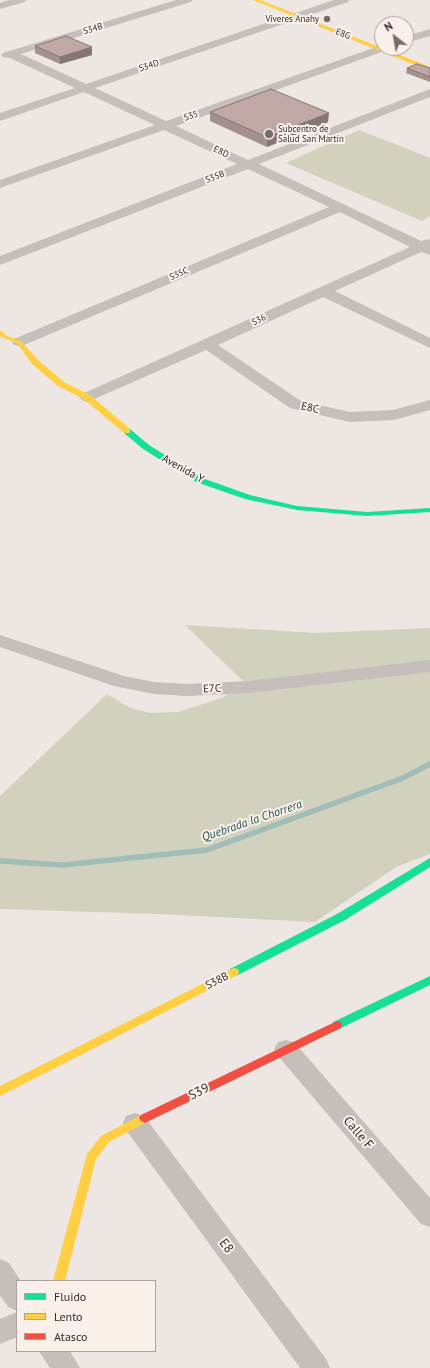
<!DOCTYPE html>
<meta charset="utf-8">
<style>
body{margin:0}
#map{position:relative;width:430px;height:1368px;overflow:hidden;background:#ede6e2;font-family:"PT Sans",sans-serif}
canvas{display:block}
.legend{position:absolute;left:16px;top:1280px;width:140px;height:72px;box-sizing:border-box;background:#f9f0ea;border:1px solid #aba19d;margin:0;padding:5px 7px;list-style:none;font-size:12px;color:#362b29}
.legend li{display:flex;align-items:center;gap:8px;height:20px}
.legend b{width:20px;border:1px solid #aba19d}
.north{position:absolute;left:374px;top:16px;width:40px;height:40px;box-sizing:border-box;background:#f9f0ea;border:1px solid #aba19d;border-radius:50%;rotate:329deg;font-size:11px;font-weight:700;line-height:16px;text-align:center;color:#362b29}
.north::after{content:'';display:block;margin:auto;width:14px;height:18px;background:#766c6a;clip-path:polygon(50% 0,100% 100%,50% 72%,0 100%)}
</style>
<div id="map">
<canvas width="430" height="1368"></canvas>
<ul class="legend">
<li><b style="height:5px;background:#16e098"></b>Fluido</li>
<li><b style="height:5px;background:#ffcf43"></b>Lento</li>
<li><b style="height:5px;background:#f24e42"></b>Atasco</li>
</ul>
<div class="north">N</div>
</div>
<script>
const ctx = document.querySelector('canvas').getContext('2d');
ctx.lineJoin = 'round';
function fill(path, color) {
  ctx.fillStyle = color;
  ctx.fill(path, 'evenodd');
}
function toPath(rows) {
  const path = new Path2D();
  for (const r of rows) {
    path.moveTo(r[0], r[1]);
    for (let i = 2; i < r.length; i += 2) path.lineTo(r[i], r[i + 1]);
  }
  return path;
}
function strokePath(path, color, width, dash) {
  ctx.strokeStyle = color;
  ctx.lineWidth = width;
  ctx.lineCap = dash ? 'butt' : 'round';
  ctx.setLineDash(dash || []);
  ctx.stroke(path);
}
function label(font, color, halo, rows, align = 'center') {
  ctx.font = font + ' "PT Sans",sans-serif';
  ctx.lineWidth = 4;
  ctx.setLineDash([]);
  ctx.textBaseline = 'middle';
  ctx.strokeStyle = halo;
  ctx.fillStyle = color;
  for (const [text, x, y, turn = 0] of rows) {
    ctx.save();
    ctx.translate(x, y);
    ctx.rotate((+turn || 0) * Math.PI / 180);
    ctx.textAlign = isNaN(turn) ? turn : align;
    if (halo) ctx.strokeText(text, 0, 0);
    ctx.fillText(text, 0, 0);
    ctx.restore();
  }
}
const green = toPath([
 [359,130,430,158,430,216,422,221,286,163],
 [185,625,316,633,430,628,430,854,396,867,315,922,159,914,0,909,0,796,107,694,130,708,150,713,178,712,224,697,234,688,248,686]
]);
const stream = toPath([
 [0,861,63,865,207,850,403,778,430,764]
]);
const street = toPath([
 [9,0,26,0,25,2,0,9,0,3,9,0],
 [176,0,192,0,191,2,21,54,86,84,334,0,349,0,348,2,95,88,166,121,379,46,382,45,382,48,389,48,387,50,176,126,248,160,430,89,430,97,259,164,421,241,430,239,430,255,421,252,335,291,430,338,430,348,323,297,218,345,301,401,350,412,393,410,430,400,430,410,394,420,350,422,290,408,206,350,92,400,87,402,82,400,79,397,82,394,410,247,340,212,24,345,19,346,14,345,12,342,14,339,329,207,248,169,0,265,0,256,237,164,164,130,0,188,0,180,155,125,84,92,0,121,0,113,75,88,10,58,3,57,1,55,3,53,176,0],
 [430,29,430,36,406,43,406,36,430,29],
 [0,635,124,676,154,682,187,684,248,681,430,660,430,672,248,693,187,696,154,694,114,686,0,647,0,635],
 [286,1040,294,1042,430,1198,430,1227,421,1224,278,1056,274,1049,278,1042,286,1040],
 [135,1113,144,1116,326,1359,330,1368,300,1368,126,1130,123,1123,126,1116,135,1113],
 [0,1259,9,1263,21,1281,17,1281,17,1311,8,1307,0,1295,0,1259],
 [17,1312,17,1337,0,1344,0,1319,17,1312],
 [39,1351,70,1351,80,1368,50,1368,39,1351]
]);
const fast = toPath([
 [124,429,130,429,149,445,202,478,250,495,297,506,367,512,430,508,430,512,367,516,297,510,245,499,196,482,143,449,124,433,124,429],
 [430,858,430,867,345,920,238,975,234,976,230,975,229,972,230,969,337,914,430,858],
 [430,976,430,985,341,1028,337,1029,333,1028,332,1025,333,1022,430,976]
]);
const slow = toPath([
 [253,0,260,0,430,67,430,71,253,0],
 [0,330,7,336,21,341,38,360,64,382,90,395,130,429,130,433,124,433,84,399,58,386,32,364,17,343,3,338,0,336,0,330],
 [234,968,238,969,239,972,238,975,0,1096,0,1086,234,968],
 [145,1113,149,1115,151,1118,149,1121,109,1142,96,1159,65,1281,53,1281,87,1154,101,1136,145,1113]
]);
const jam = toPath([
 [337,1021,341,1022,342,1025,341,1028,149,1121,145,1123,141,1121,139,1118,141,1115,337,1021]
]);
const wall = toPath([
 [35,46,92,47,92,55,60,64,35,53],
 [407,68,430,68,430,82,406,73],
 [210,112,328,122,267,147,210,121]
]);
const shadedWall = toPath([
 [92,47,92,55,60,64,60,57],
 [329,113,328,122,267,147,267,137]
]);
const building = toPath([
 [66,36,92,47,60,57,35,46,66,36],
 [417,64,430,68,430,77,407,68,417,64],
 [271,89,329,113,267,137,210,112,271,89]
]);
const markers = [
 [327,19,4,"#766c6a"],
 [269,134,5,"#766c6a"]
];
const farPoinames = [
 ["Víveres Anahy",319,19],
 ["Subcentro de",278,129,"left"],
 ["Salud San Martín",278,139,"left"]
];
const farStreetnames = [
 ["S34B",93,29,-17],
 ["E8G",343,34,21],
 ["S34D",149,66,-18],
 ["S35",191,116,-19],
 ["E8D",221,152,25],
 ["S35B",215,177,-21],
 ["S35C",179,274,-23],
 ["S36",259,320,-25]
];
const streetNames = [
 ["E8C",310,408,12],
 ["Avenida Y",183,469,29],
 ["E7C",212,689,-3],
 ["S38B",217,981,-27]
];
const waterNames = [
 ["Quebrada la Chorrera",252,821,-19]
];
const nearStreetnames = [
 ["S39",199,1092,-26],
 ["Calle F",358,1133,49],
 ["E8",226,1246,53]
];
fill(green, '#d1d1bd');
strokePath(stream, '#a0bdb8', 5.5);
fill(street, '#c6bebb');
fill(fast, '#16e098');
fill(slow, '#ffcf43');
fill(jam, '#f24e42');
fill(wall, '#a4908e');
fill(shadedWall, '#867674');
fill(building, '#bfa8a5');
strokePath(building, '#867674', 1);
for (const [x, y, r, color] of markers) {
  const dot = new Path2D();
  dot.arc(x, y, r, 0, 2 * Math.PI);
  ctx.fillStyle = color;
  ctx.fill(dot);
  strokePath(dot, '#f9f0ea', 1.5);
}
label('9px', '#362b29', '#f9f0ea', farPoinames, 'right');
label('9px', '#362b29', '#f9f0ea', farStreetnames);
label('11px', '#362b29', '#f9f0ea', streetNames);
label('italic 12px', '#225550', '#f9f0ea', waterNames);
label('13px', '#362b29', '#f9f0ea', nearStreetnames);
</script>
